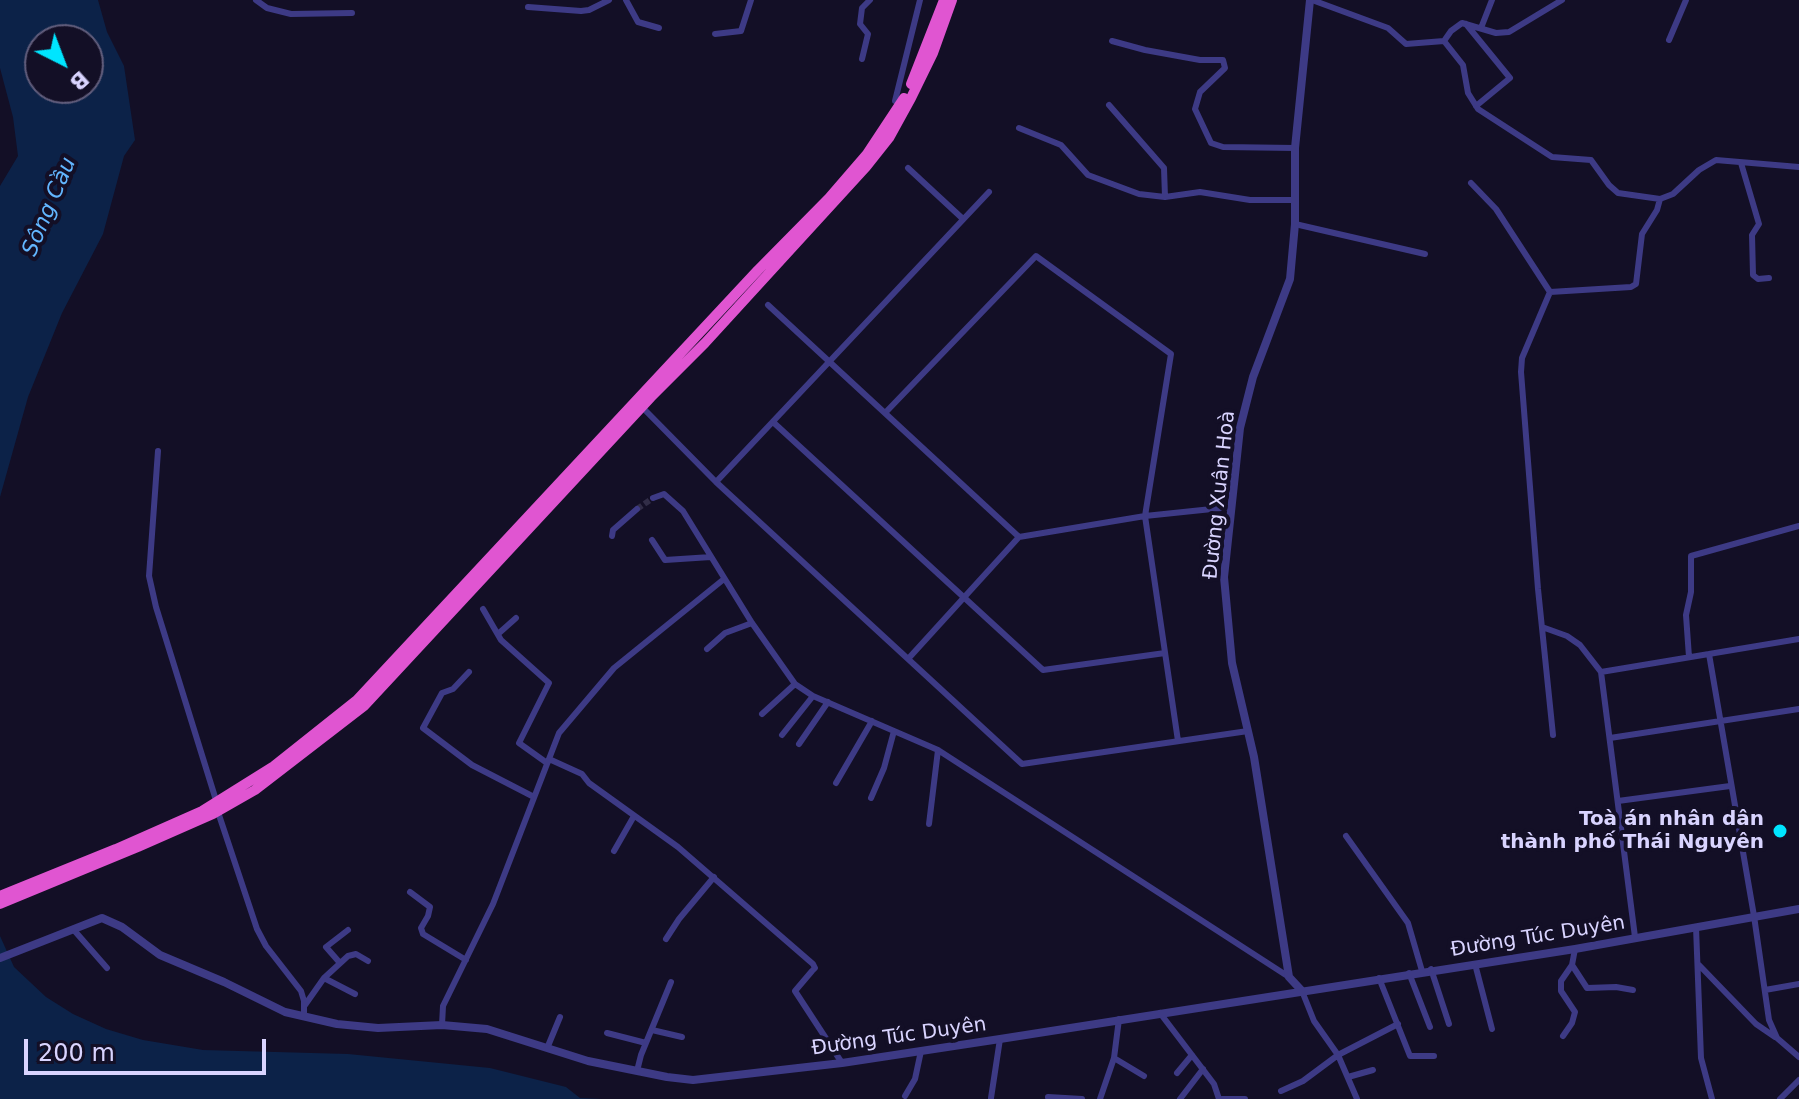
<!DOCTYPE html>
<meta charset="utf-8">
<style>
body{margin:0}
#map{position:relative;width:1799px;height:1099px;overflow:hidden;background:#130f26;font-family:"DejaVu Sans",sans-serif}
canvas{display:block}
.north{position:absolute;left:24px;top:24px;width:80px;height:80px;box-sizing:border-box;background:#130f26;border:2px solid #625e7d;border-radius:50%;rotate:138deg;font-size:22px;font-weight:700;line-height:32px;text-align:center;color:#d9d4ff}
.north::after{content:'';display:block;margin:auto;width:28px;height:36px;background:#00e5ff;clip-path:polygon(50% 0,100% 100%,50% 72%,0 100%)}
.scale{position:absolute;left:24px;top:1039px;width:242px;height:36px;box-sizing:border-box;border:4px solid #d9d4ff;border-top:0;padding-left:10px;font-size:24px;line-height:28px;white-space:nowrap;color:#d9d4ff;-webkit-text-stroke:6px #130f26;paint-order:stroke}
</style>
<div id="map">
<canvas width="1799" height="1099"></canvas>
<div class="north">B</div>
<div class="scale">200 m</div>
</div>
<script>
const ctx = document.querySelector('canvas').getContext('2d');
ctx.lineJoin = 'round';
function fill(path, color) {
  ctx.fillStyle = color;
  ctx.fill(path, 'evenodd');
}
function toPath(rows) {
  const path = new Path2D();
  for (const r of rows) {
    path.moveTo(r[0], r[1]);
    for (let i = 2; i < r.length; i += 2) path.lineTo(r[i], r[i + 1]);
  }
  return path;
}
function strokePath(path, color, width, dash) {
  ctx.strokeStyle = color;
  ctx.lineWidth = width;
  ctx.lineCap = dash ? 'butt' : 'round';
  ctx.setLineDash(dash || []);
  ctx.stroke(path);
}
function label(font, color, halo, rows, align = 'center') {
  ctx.font = font + ' "DejaVu Sans",sans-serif';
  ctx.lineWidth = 8;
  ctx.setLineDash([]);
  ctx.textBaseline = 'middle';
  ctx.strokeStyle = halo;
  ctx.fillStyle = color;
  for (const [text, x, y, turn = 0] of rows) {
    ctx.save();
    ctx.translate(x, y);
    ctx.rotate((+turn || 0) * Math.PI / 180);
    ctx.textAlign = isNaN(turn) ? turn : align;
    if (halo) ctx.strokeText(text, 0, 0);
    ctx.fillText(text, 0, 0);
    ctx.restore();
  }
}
const water = toPath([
 [0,0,98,0,107,32,124,66,135,140,124,156,103,234,62,313,28,397,0,497,0,186,18,156,13,117,0,68],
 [88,40,88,88,40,88,40,40],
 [0,936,14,967,46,997,73,1014,106,1029,143,1040,203,1050,348,1054,490,1068,566,1087,580,1098,602,1099,0,1099]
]);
const minorTunnel = toPath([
 [637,509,653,498]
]);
const minor = toPath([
 [256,0,267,8,291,14,352,13],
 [626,0,638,22,659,28],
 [1312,0,1388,28,1406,44,1444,41,1463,65,1468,93,1478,109,1552,157,1591,160,1609,185,1618,193,1660,199,1673,194,1699,170,1716,160,1799,167],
 [528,7,581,11,589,10,609,0],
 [1466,24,1510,78,1476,106],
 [1481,28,1492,0],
 [715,34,741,31,751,0],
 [1669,40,1686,0],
 [1112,41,1145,50,1200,60,1223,60,1225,68,1200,92,1195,109,1211,143,1223,147,1295,148],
 [1444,41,1451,31,1462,23,1496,33,1509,32,1562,0],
 [862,59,868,34,860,24,862,8,870,0],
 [895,101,920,0],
 [1109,105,1164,168,1165,197],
 [1019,128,1061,145,1088,175,1139,194,1165,197,1200,192,1250,200,1295,200],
 [1741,163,1759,224,1752,235,1753,275,1758,279,1769,278],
 [908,168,963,219],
 [1471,183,1496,209,1550,292,1631,287,1636,284,1642,234,1657,210,1660,199],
 [1295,224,1425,254],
 [1550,292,1522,358,1521,372,1538,589,1553,735],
 [768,305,1019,537,1145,516,1231,507],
 [641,406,716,482,1022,764,1248,731],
 [885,413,1036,256,1171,354,1145,516,1178,741],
 [773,422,1043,670,1165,653],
 [158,451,149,576,156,607,215,797],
 [716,482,989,192],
 [653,498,664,494,683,511,752,623,795,684,813,696,938,750,1289,977],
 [612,536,613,530,637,509],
 [652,540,665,560,711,557],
 [483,609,501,640,549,683,519,743,547,763],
 [1542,627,1567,636,1580,645,1601,672],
 [498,634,516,618],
 [707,649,725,633,752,623],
 [1709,654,1754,916,1769,1020,1777,1038,1799,1057],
 [1689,657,1686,615,1691,592,1691,556,1799,526],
 [908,659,1019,537],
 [469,672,453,689,442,693,423,728,472,765,534,797],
 [762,714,795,684],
 [782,735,813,696],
 [1610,738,1799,709],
 [799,744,828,702],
 [549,759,582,774,589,783,678,847,813,964,815,968,812,971,795,991,842,1063],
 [836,783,872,721],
 [871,798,884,768,894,731],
 [1618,801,1730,786],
 [219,815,257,929,266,946,301,991,304,1001,304,1016],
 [929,824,938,750],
 [1346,836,1408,923,1422,971],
 [614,851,634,816],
 [410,892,430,907,428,916,421,928,423,934,466,960],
 [1696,927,1701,1058,1712,1099],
 [73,929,107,968],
 [1635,937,1601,672,1799,639],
 [666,939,679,919,714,877],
 [340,963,326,947,348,930],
 [1475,964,1492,1029],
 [1572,965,1587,988,1616,987,1633,990],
 [1699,965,1756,1024,1775,1037],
 [1431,969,1449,1024],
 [1409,973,1430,1027],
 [324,978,355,994],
 [1379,978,1410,1056,1434,1056],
 [1765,990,1799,984],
 [1302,991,1314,1021,1338,1055,1357,1099],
 [305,1005,324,978,348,956,356,954,368,961],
 [1160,1013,1214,1084,1219,1099],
 [442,1025,443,1006,493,904,559,733,614,668,724,579],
 [652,1030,682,1037],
 [607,1033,646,1043],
 [1563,1036,1572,1023,1575,1012,1561,991,1561,981,1572,965,1575,949],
 [548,1046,560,1017],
 [1114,1058,1144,1076],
 [637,1071,641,1055,671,982],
 [1177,1073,1192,1055],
 [1348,1077,1373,1070],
 [1281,1091,1303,1081,1338,1055,1398,1024],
 [905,1096,915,1079,921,1051],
 [1048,1097,1082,1099],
 [991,1098,1000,1039],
 [1100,1099,1114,1058,1119,1019],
 [1180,1099,1203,1069],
 [1222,1099,1245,1099],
 [1780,1099,1799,1080]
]);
const tertiary = toPath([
 [0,958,102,918,122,927,160,955,224,982,285,1012,337,1024,378,1028,442,1025,487,1029,588,1061,667,1077,693,1080,842,1063,1000,1039,1575,949,1799,909],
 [1302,991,1289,977,1254,757,1232,663,1224,577,1240,428,1253,377,1290,279,1295,224,1295,148,1310,0]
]);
const trunk = toPath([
 [911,84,944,0],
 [0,896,116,849,202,811,274,766,357,700,758,270,829,198,867,154,904,98],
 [0,904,138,847,213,814,255,790,364,706,651,397,705,343,866,167,889,138,911,98,933,53,952,0]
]);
const markers = [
 [1780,831,8,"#00e5ff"]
];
const streetNames = [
 ["Đường Xuân Hoà",1220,495,-84],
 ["Đường Túc Duyên",1538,937,-9],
 ["Đường Túc Duyên",899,1037,-8]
];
const poiNames = [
 ["Toà án nhân dân",1764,820],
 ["thành phố Thái Nguyên",1764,843]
];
const waterNames = [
 ["Sông Cầu",50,207,-67]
];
fill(water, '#0c2248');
strokePath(minorTunnel, '#312d47', 6, [6, 3]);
strokePath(minor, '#3d3a85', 6);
strokePath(tertiary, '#3d3a85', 8);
strokePath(trunk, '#e055d1', 10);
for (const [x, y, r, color] of markers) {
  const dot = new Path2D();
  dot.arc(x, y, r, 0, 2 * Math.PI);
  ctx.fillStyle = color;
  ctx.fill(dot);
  strokePath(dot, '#130f26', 3);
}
label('20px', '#d9d4ff', '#130f26', streetNames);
label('bold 20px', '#d9d4ff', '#130f26', poiNames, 'right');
label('italic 22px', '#62b6ff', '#130f26', waterNames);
</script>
